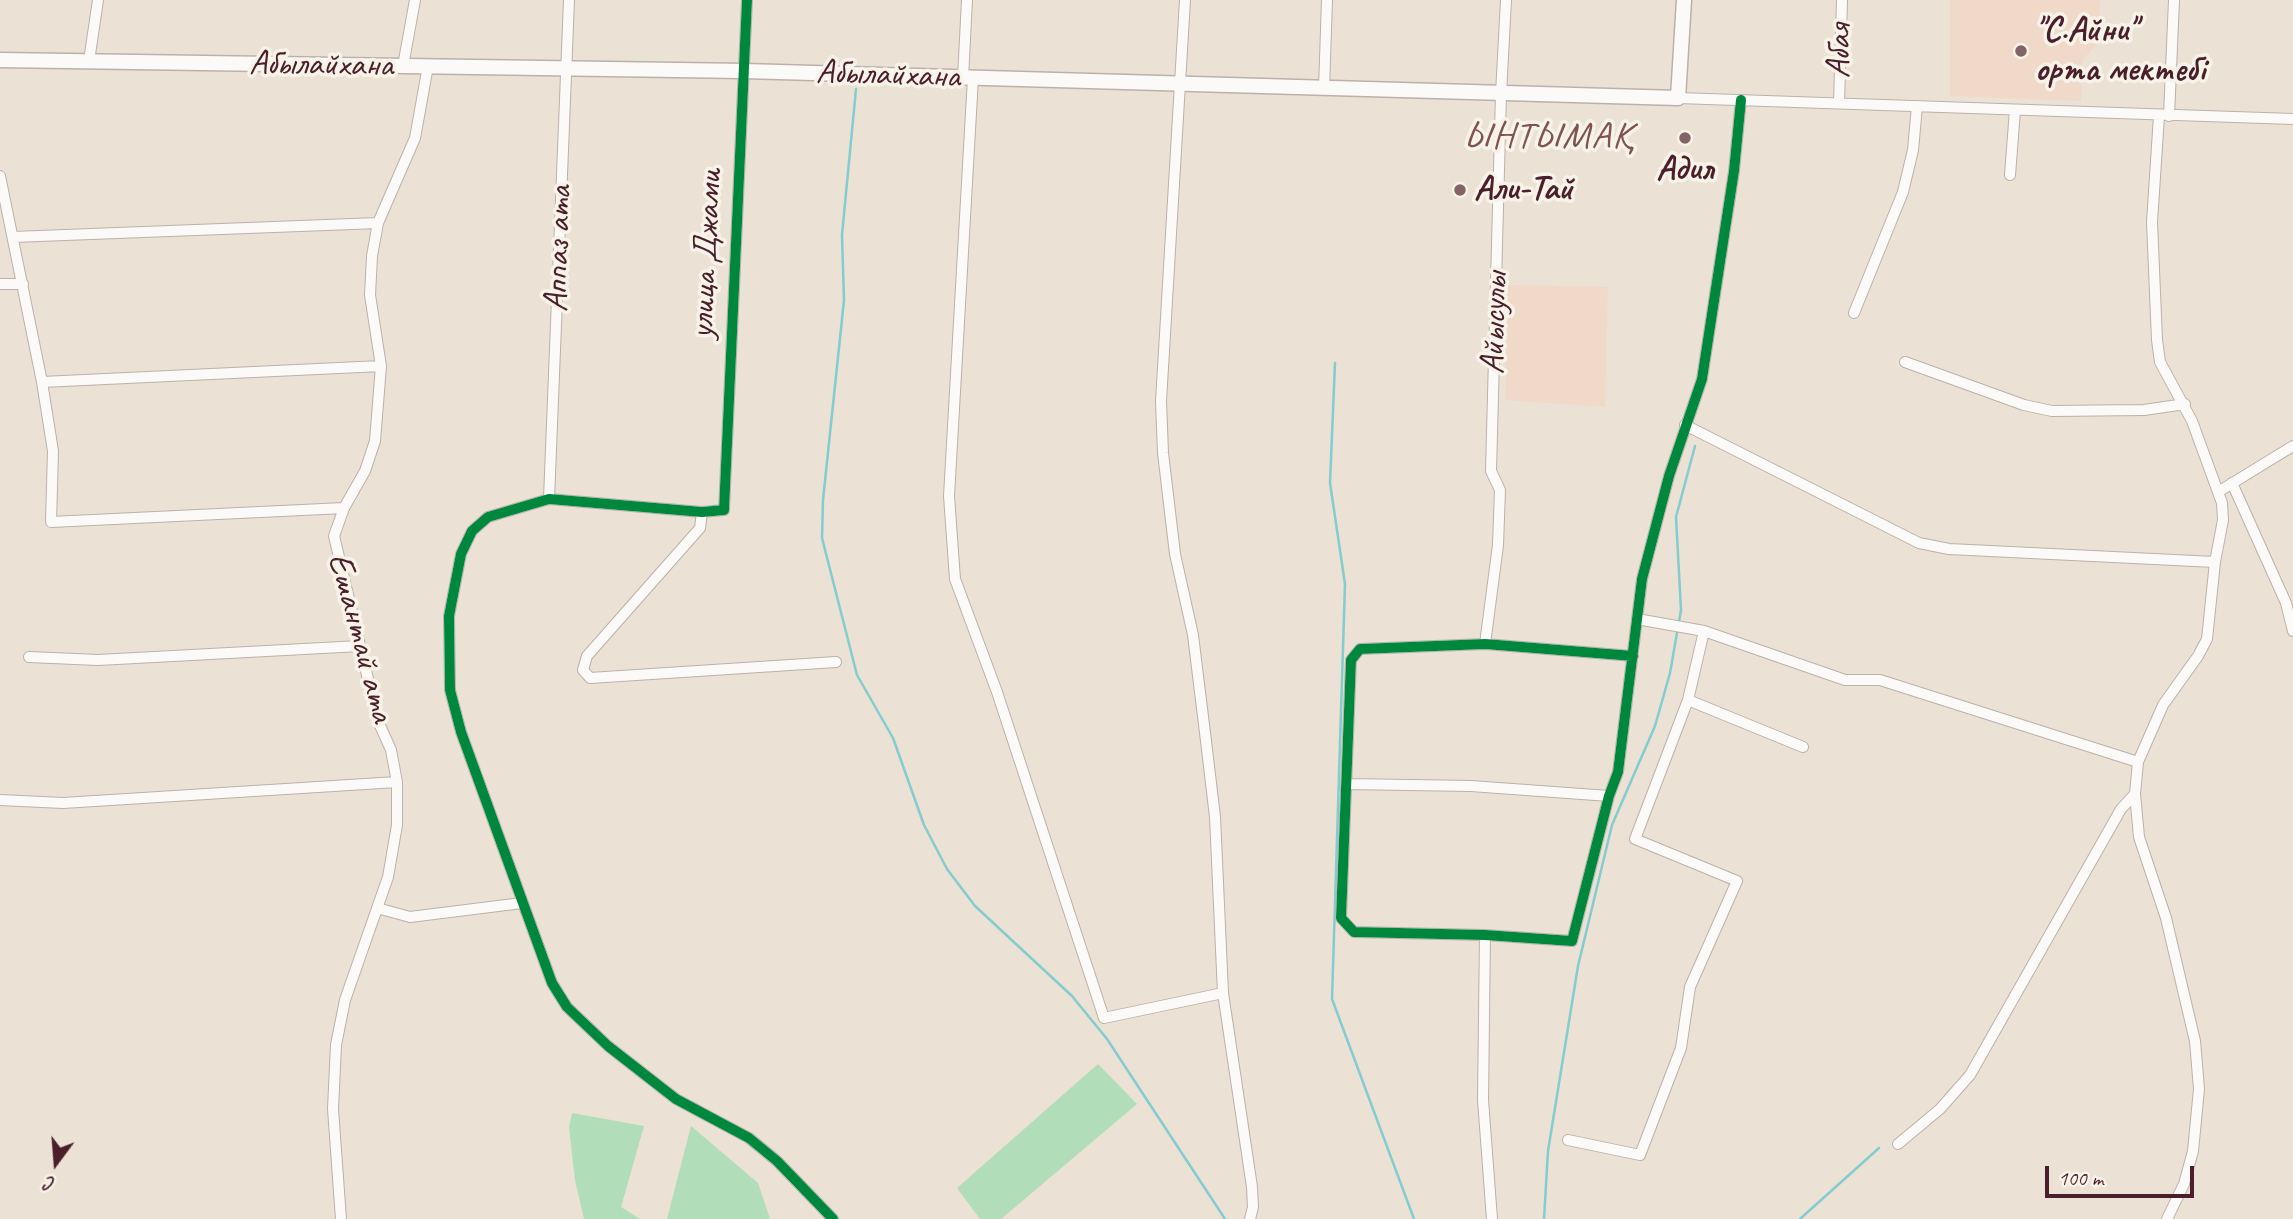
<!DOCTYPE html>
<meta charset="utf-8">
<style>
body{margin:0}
#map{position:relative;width:2293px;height:1219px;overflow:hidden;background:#ebe1d5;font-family:Caveat,sans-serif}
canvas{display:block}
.north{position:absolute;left:21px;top:1128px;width:70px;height:70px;-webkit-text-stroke:5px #f7f3e8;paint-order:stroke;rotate:196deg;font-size:19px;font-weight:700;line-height:28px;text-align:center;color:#4a1f2b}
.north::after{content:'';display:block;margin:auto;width:24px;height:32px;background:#4a1f2b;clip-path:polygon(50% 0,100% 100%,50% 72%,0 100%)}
.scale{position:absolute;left:2045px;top:1166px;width:149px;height:32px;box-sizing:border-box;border:4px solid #4a1f2b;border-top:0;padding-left:9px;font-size:21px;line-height:24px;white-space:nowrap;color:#4a1f2b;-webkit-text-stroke:5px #f7f3e8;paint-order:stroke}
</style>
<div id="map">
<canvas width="2293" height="1219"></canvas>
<div class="north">С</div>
<div class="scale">100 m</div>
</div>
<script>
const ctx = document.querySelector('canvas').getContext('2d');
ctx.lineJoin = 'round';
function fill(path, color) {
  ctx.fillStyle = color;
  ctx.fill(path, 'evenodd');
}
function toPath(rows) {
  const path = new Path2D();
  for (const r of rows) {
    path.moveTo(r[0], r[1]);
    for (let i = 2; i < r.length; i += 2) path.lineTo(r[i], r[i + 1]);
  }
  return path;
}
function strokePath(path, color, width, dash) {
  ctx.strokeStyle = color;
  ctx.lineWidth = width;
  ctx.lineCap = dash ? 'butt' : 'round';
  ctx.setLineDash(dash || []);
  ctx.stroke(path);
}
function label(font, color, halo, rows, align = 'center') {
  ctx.font = font + ' Caveat,sans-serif';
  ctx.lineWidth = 7;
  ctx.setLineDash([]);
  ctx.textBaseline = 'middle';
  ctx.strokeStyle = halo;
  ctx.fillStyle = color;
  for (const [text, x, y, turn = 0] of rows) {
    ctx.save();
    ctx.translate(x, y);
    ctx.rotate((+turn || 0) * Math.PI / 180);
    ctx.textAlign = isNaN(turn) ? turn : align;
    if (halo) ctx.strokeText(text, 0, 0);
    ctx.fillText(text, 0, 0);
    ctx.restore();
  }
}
const built = toPath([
 [1950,0,2100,0,2099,42,2082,60,2081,101,1950,96],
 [1508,285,1608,287,1605,407,1505,400]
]);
const green = toPath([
 [1098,1064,1137,1104,1001,1219,980,1219,957,1188],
 [572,1113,644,1126,621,1207,640,1219,584,1219,575,1180,569,1128],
 [691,1126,758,1183,770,1219,667,1219]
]);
const stream = toPath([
 [856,89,842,235,844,300,823,500,822,538,857,675,893,738,924,825,947,869,975,906,1072,996,1107,1039,1225,1219],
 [1335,363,1330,483,1345,584,1332,999,1414,1219],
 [1544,1219,1548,1151,1578,966,1612,825,1655,726,1670,673,1681,610,1676,517,1695,446],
 [1800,1219,1879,1148]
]);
const minor = toPath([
 [747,0,724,510,702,512,549,499,488,517,472,531,461,554,449,616,450,690,461,732,552,983,567,1007,608,1046,676,1099,749,1138,777,1161,833,1219],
 [1185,0,1161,401,1163,453,1175,554,1193,635,1206,741,1215,817,1223,993,1252,1187,1253,1207,1250,1219],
 [89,61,98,0],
 [403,66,415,0],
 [963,78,967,0],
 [973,78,949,496,955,579,997,692,1104,1018,1223,993],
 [1324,89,1327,0],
 [1678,98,2293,119],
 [1839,103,1842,0],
 [2159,116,2152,222,2157,340,2160,362,2192,421,2222,503,2223,520,2215,562,2207,639,2198,656,2163,705,2138,762,2135,794,2139,837,2166,918,2195,1041,2199,1089,2193,1151,2184,1184,2167,1219],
 [2169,116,2174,0],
 [2010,175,2015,110],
 [0,176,42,382,53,451,51,522,344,508],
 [13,237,378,223],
 [0,284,23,284],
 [1854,313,1903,192,1913,150,1917,106],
 [1905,362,2024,405,2052,411,2144,410,2185,404],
 [42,382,381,366],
 [1685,425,1919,543,1949,549,2215,562],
 [2232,483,2286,603,2293,631],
 [2218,492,2293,446],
 [549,499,569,0],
 [702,512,700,528,587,656,583,670,590,678,836,662],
 [1704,631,1845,680,1880,680,2138,762],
 [1485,644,1498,545,1500,490,1491,471,1501,94,1506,0],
 [1633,656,1485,644,1360,649,1351,660,1341,918,1354,932,1485,935,1572,941,1609,796,1618,772,1642,579,1669,476,1702,379,1734,171,1741,100],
 [29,657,98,660,360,646],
 [1688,700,1803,747],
 [1348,784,1471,786,1609,796],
 [0,800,63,803,397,782],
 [377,908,410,917,522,903],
 [1485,935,1483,1100,1492,1219],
 [1568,1140,1640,1155,1681,1048,1690,987,1737,881,1635,839,1688,700,1704,631,1637,619],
 [1898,1144,1940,1109,1970,1075,2121,809,2135,794],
 [341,1219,333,1109,336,1045,345,1000,388,877,397,825,397,782,391,750,378,721,334,536,344,508,365,471,375,441,381,366,370,295,372,256,378,223,415,138,428,66]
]);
const secondary = toPath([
 [0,60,744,71,1678,98,1684,0]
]);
const cycleway = toPath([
 [747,0,724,510,702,512,549,499,488,517,472,531,461,554,449,616,450,690,461,732,552,983,567,1007,608,1046,676,1099,749,1138,777,1161,833,1219],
 [1633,656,1485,644,1360,649,1351,660,1341,918,1354,932,1485,935,1572,941,1609,796,1618,772,1642,579,1669,476,1702,379,1734,171,1741,100]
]);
const markers = [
 [2021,51,7,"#826366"],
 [1685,138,7,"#826366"],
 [1460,190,7,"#826366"]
];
const poiNames = [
 ["\"С.Айни\"",2035,31],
 ["орта мектебі",2035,71],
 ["Адил",1685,170,"center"],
 ["Али-Тай",1474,190]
];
const streetNames = [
 ["Абая",1840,51,-88],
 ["Абылайхана",321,65,1],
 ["Абылайхана",888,75,2],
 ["Аппаз ата",559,249,-88],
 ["улица Джами",707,254,-87],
 ["Айысулы",1495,323,-88],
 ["Ешантай ата",360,638,75]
];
const quarterNames = [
 ["ЫНТЫМАҚ",1550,137]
];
fill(built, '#f0d9c9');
fill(green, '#b1ddb8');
strokePath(stream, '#83cccf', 2.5);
strokePath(minor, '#bbb1aa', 12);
strokePath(secondary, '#bbb1aa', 17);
strokePath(minor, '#fcfaf9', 10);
strokePath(secondary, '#fcfaf9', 14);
strokePath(cycleway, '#00873e', 10);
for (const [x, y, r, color] of markers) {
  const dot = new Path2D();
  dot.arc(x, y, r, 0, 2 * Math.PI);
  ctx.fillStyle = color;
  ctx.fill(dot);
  strokePath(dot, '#f7f3e8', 2.5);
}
label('bold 35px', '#4a1f2b', '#f7f3e8', poiNames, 'left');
label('35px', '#4a1f2b', '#f7f3e8', streetNames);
ctx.letterSpacing = '2px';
label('38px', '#805252', '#f7f3e8', quarterNames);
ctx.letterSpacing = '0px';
</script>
